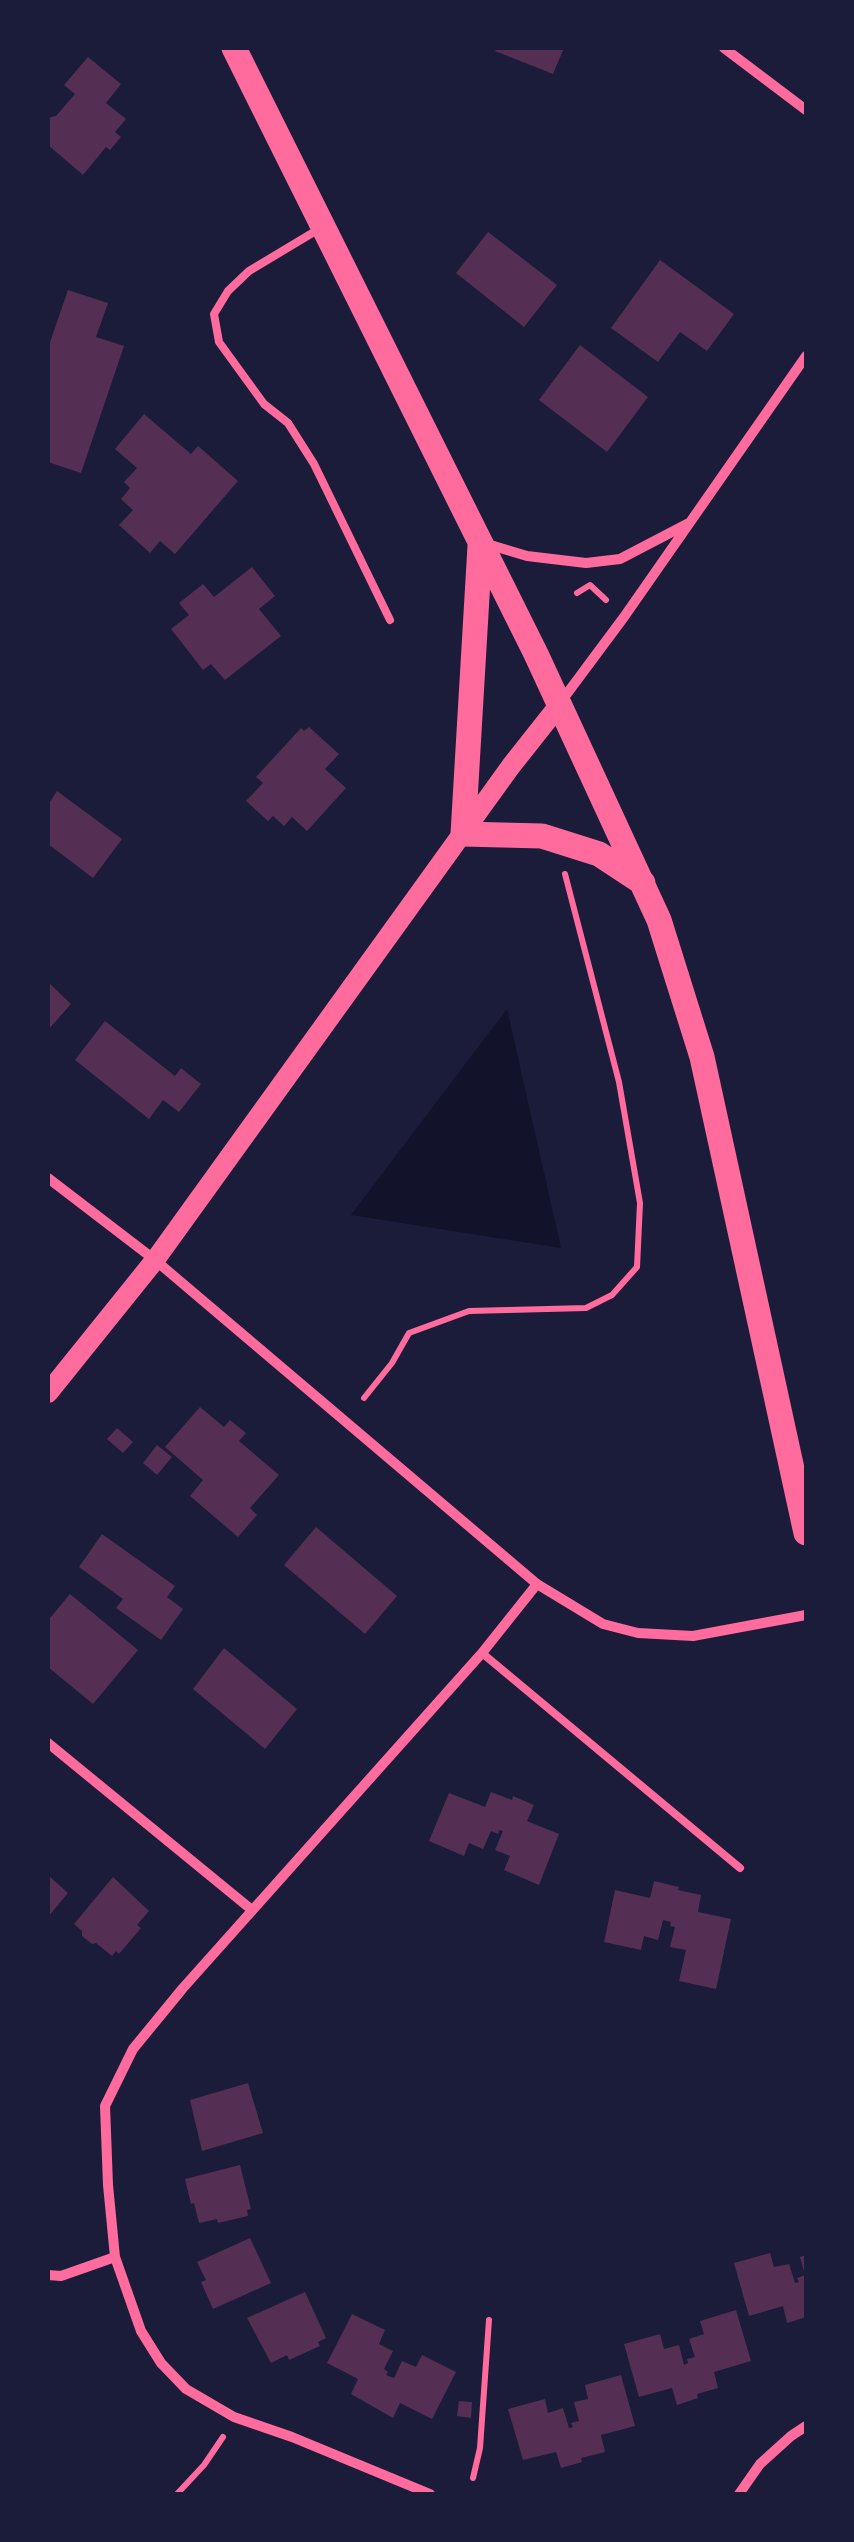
<!DOCTYPE html>
<style>
body{margin:0}
#map{position:relative;width:854px;height:2542px;overflow:hidden;background:#1b1b3a;font-family:"Titillium Web",sans-serif}
canvas{display:block}
.frame{position:absolute;inset:0;border:50px solid #1b1b3a;pointer-events:none}
</style>
<div id="map">
<canvas width="854" height="2542"></canvas>
<div class="frame"></div>
</div>
<script>
const ctx = document.querySelector('canvas').getContext('2d');
ctx.lineJoin = 'round';
function fill(path, color) {
  ctx.fillStyle = color;
  ctx.fill(path, 'evenodd');
}
function toPath(rows) {
  const path = new Path2D();
  for (const r of rows) {
    path.moveTo(r[0], r[1]);
    for (let i = 2; i < r.length; i += 2) path.lineTo(r[i], r[i + 1]);
  }
  return path;
}
function strokePath(path, color, width, dash) {
  ctx.strokeStyle = color;
  ctx.lineWidth = width;
  ctx.lineCap = dash ? 'butt' : 'round';
  ctx.setLineDash(dash || []);
  ctx.stroke(path);
}
const water = toPath([
 [507,1009,561,1248,351,1215]
]);
const building = toPath([
 [497,48,564,48,553,74,495,51],
 [88,57,121,84,106,103,126,119,115,132,121,137,110,150,106,147,83,175,48,145,48,118,56,116,75,94,64,85],
 [488,232,557,285,524,327,456,273],
 [660,260,734,314,707,351,680,332,658,362,611,328],
 [68,290,108,303,96,337,124,346,81,473,48,462,48,348],
 [580,345,648,397,607,452,539,400],
 [144,414,191,454,198,446,238,481,175,554,160,541,150,553,119,525,133,510,121,499,130,488,124,482,137,468,115,449],
 [252,567,275,596,259,609,281,636,225,680,211,664,203,670,171,629,189,615,179,603,203,584,214,597],
 [309,727,339,754,325,769,346,788,307,831,292,817,284,826,273,816,268,821,246,801,263,783,256,777,301,728,304,731],
 [57,791,122,839,93,878,48,844,48,805],
 [48,982,71,1004,48,1030],
 [105,1021,175,1076,181,1068,201,1084,179,1112,163,1100,149,1119,75,1060],
 [200,1407,224,1427,230,1420,246,1433,239,1441,279,1475,250,1508,257,1515,238,1537,190,1496,203,1480,165,1447],
 [117,1428,133,1442,123,1453,107,1439],
 [157,1445,172,1457,157,1475,143,1463],
 [316,1527,397,1596,365,1634,284,1565],
 [102,1534,175,1586,167,1597,183,1609,161,1640,116,1608,123,1599,79,1567],
 [70,1594,138,1650,93,1704,48,1667,48,1616,50,1618],
 [224,1648,297,1709,265,1749,193,1689],
 [491,1792,512,1800,513,1796,534,1805,527,1821,559,1834,539,1885,504,1870,510,1856,495,1850,503,1831,499,1830,498,1834,491,1831,483,1849,469,1843,464,1856,429,1841,449,1793,485,1807],
 [48,1875,68,1893,48,1917],
 [113,1877,149,1911,137,1925,141,1928,119,1954,116,1951,112,1956,96,1943,92,1944,82,1936,82,1931,74,1924],
 [654,1881,679,1887,678,1890,701,1895,698,1912,731,1919,716,1989,679,1981,686,1950,670,1947,675,1927,670,1926,671,1922,663,1920,658,1940,644,1936,641,1950,604,1942,615,1890,650,1898],
 [248,2083,263,2133,202,2151,190,2100],
 [240,2165,251,2209,247,2210,248,2216,218,2223,217,2219,199,2223,194,2203,191,2204,185,2179],
 [250,2238,271,2283,213,2309,201,2282,206,2280,197,2262],
 [770,2253,774,2267,789,2264,795,2283,799,2282,797,2278,805,2275,800,2257,806,2255,806,2317,787,2323,783,2306,749,2316,734,2263],
 [305,2292,326,2338,318,2342,320,2346,289,2360,287,2355,271,2363,247,2318],
 [736,2310,751,2361,714,2372,718,2388,697,2394,698,2398,677,2405,672,2388,639,2397,624,2344,660,2334,664,2349,679,2345,684,2365,688,2363,687,2359,695,2357,689,2339,704,2334,700,2321],
 [352,2314,385,2330,379,2344,393,2351,384,2369,388,2372,386,2375,394,2378,402,2361,416,2367,422,2355,456,2372,432,2419,400,2403,393,2418,351,2394,358,2379,327,2363],
 [621,2375,635,2426,601,2435,605,2452,581,2458,582,2462,561,2468,556,2452,523,2460,508,2409,545,2399,548,2413,563,2408,569,2428,573,2427,571,2423,579,2421,574,2402,588,2399,585,2385],
 [459,2401,472,2402,471,2418,457,2416]
]);
const path = toPath([
 [577,593,590,585,606,600],
 [364,1398,392,1363,409,1333,469,1311,586,1308,612,1295,637,1267,640,1203,619,1082,565,874],
 [473,2478,480,2448,489,2320],
 [177,2494,204,2465,223,2437]
]);
const service = toPath([
 [319,229,249,271,228,291,214,314,219,342,264,404,288,423,314,464,390,620],
 [482,1653,740,1868]
]);
const minor = toPath([
 [724,48,806,110],
 [487,544,527,556,586,563,620,559,689,523],
 [560,703,624,617,806,356],
 [48,1178,155,1260,537,1584,603,1624,638,1633,693,1636,806,1615],
 [48,1743,252,1910],
 [48,2275,61,2276,115,2257],
 [430,2494,292,2437,234,2417,186,2389,161,2363,141,2331,115,2257,108,2185,105,2106,133,2049,183,1988,482,1653,537,1584],
 [739,2494,760,2464,791,2436,806,2426]
]);
const secondary = toPath([
 [48,1393,155,1260,511,766,560,704]
]);
const primary = toPath([
 [234,48,536,654,659,920,702,1057,806,1533],
 [480,546,463,834,542,836,599,854,643,883]
]);
fill(water, '#12122b');
fill(building, '#542f53');
strokePath(path, '#ff6b9d', 6);
strokePath(service, '#ff6b9d', 8);
strokePath(minor, '#ff6b9d', 10);
strokePath(secondary, '#ff6b9d', 20);
strokePath(primary, '#ff6b9d', 25);
</script>
